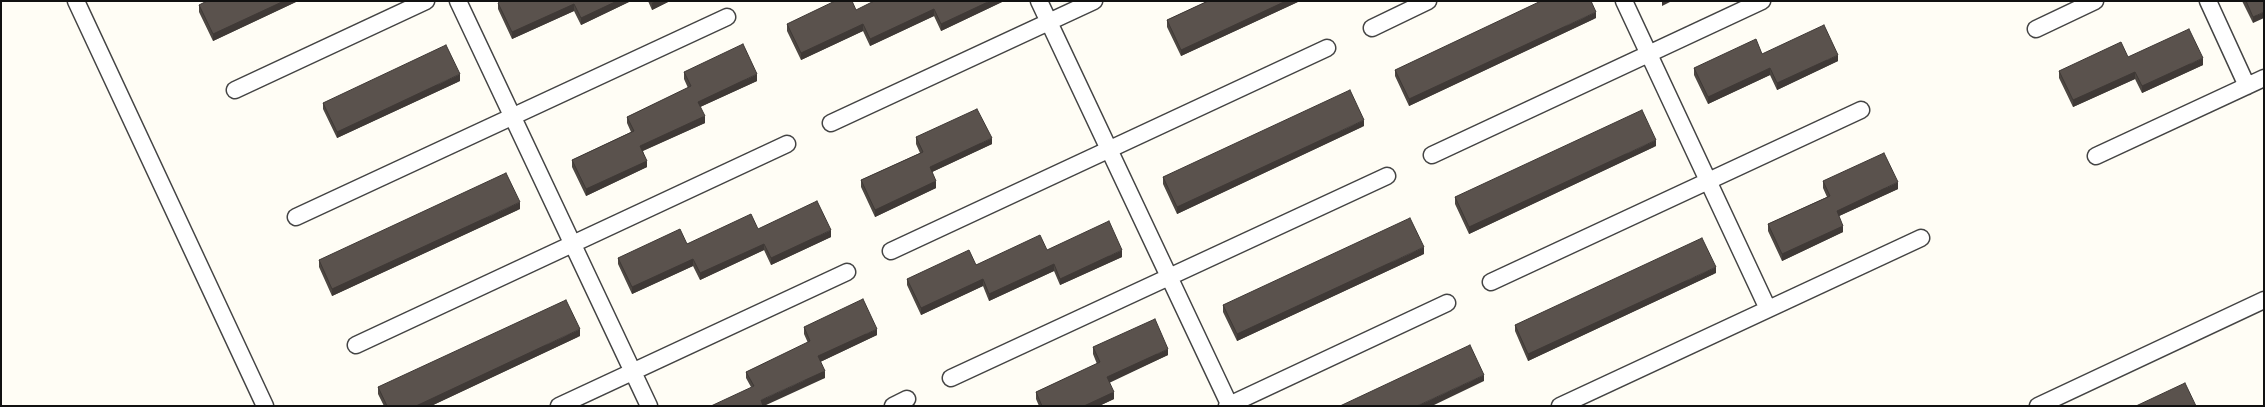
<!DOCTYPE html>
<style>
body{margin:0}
#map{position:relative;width:2265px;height:407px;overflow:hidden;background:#fffdf5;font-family:Spectral,serif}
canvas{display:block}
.frame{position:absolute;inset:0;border:2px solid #111;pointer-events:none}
</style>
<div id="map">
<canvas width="2265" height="407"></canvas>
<div class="frame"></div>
</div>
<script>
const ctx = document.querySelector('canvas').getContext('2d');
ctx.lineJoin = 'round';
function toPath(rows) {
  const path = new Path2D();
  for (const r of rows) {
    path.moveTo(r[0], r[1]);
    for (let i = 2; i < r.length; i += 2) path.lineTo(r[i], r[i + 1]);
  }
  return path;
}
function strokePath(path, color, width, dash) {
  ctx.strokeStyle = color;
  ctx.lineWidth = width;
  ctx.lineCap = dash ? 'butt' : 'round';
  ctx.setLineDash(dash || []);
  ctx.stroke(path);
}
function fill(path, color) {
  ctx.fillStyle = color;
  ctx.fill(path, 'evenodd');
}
const service = toPath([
 [76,1,265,406],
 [458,1,649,406],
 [1039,1,1230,406],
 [1624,1,1768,309],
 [2208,1,2247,86],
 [1372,28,1428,1],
 [2036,29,2095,1],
 [235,90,426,1],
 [831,123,1094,1],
 [1432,155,1762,1],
 [2096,156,2264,78],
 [296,217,727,17],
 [891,251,1327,48],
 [1491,282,1861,110],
 [356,345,787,144],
 [951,378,1387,176],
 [559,406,847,272],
 [893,406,907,399],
 [1227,406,1447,303],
 [1560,406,1921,238],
 [2038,406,2264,300]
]);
const wall = toPath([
 [298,1,213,41,199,12,199,5],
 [631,1,581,25,574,11,512,39,498,9,498,3],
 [648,1,670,1,652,10],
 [1002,1,1002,2,941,31,934,16,870,46,863,31,801,60,787,31,787,24],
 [1208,1,1300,1,1181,56,1167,27,1167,20],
 [2242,1,2264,1,2253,23],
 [1596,18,1409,106,1395,76,1395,70],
 [1762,54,1838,61,1777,90,1770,75,1708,104,1694,75,1694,68],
 [2128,57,2203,65,2142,93,2135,79,2073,107,2059,78,2059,71],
 [684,72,757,81,700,107,705,123,643,151,647,167,586,196,572,167,572,160,631,132,627,123,627,117,688,88,684,79],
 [460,81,337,138,323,109,323,103],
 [1364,126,1177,214,1163,184,1163,177],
 [916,137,992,144,932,172,936,188,875,217,861,187,861,180,920,153,916,144],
 [1656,146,1469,234,1455,204,1455,197],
 [1823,181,1898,189,1839,216,1843,232,1782,261,1768,231,1768,224,1827,197,1823,188],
 [520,209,332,296,319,267,319,260],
 [758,229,831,237,771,265,764,250,700,280,693,266,632,294,618,264,618,258],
 [1047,250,1122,257,1060,285,1054,271,989,301,983,286,921,315,907,285,907,279],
 [1424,254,1237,341,1223,312,1223,305],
 [1716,273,1528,361,1515,331,1515,325],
 [804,327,877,335,820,362,825,378,751,387,746,378,746,372,808,343,804,334],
 [580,336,431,406,384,406,378,394,378,387],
 [1093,347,1168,355,1109,382,1114,399,1099,406,1039,406,1036,399,1036,392,1097,364,1093,354]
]);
const shadedWall = toPath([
 [284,1,298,1,213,41,213,34],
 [617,1,631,1,581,25,581,18],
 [656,1,670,1,652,10,652,3],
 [990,1,1002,1,1002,2,941,31,941,24],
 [1286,1,1300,1,1181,56,1181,50],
 [1662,1,1672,1,1662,6],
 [574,4,574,11,512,39,512,32],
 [934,9,934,16,870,46,870,39],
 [1596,12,1596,18,1409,106,1409,99],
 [2264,12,2264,18,2253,23,2253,17],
 [863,24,863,31,801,60,801,53],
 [1838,55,1838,61,1777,90,1777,83],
 [2203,58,2203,65,2142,93,2142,86],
 [1770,68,1770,75,1708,104,1708,97],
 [2135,72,2135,79,2073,107,2073,100],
 [460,74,460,81,337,138,337,132],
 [757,74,757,81,698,108,698,102],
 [705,116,705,123,640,152,640,146],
 [1364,120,1364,126,1177,214,1177,207],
 [992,138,992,144,930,173,930,167],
 [1656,140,1656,146,1469,234,1469,227],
 [647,161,647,167,586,196,586,189],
 [936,181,936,188,875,217,875,210],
 [1898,182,1898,189,1837,217,1837,211],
 [520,202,520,209,332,296,332,289],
 [1843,226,1843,232,1782,261,1782,254],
 [831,230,831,237,771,265,771,258],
 [764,244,764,250,700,280,700,273],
 [1424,247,1424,254,1237,341,1237,334],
 [1122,250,1122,257,1060,285,1060,279],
 [693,259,693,266,632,294,632,287],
 [1054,264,1054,271,989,301,989,294],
 [1716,267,1716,273,1528,361,1528,354],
 [983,279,983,286,921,315,921,308],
 [580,329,580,336,431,406,416,406],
 [877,329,877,335,818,363,818,356],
 [1168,349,1168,355,1107,384,1107,377],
 [825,371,825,378,764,406,761,406,761,400],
 [1484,375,1484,381,1432,406,1417,406],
 [1114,392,1114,399,1099,406,1084,406]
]);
const building = toPath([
 [207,1,284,1,213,34,199,5,207,1],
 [501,1,617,1,581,18,574,4,512,32,498,3,501,1],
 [835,1,852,1,856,10,874,1,990,1,941,24,934,9,870,39,863,24,801,53,787,24,835,1],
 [1208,1,1286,1,1181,50,1167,20,1208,1],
 [1541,1,1591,1,1596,12,1409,99,1395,70,1541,1],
 [2246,1,2264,1,2264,12,2253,17,2246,1],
 [1824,25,1838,55,1777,83,1770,68,1708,97,1694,68,1756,39,1762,54,1824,25],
 [2189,29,2203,58,2142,86,2135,72,2073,100,2059,71,2121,42,2128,57,2189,29],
 [743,44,757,74,698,102,705,116,640,146,647,161,586,189,572,160,634,131,627,117,691,86,684,72,743,44],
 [446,45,460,74,337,132,323,103,446,45],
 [1350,90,1364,120,1177,207,1163,177,1350,90],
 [977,109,992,138,930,167,936,181,875,210,861,180,923,152,916,137,977,109],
 [1642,110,1656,140,1469,227,1455,197,1642,110],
 [1884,153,1898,182,1837,211,1843,226,1782,254,1768,224,1830,196,1823,181,1884,153],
 [506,173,520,202,332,289,319,260,506,173],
 [817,201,831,230,771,258,764,244,700,273,693,259,632,287,618,258,680,229,687,244,751,214,758,229,817,201],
 [1410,218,1424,247,1237,334,1223,305,1410,218],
 [1109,221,1122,250,1060,279,1054,264,989,294,983,279,921,308,907,279,969,250,976,265,1040,235,1047,250,1109,221],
 [1702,238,1716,267,1528,354,1515,325,1702,238],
 [863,299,877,329,818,356,825,371,761,400,763,406,711,406,754,386,746,372,810,341,804,327,863,299],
 [566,300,580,329,416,406,387,406,378,387,566,300],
 [1155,319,1168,349,1107,377,1114,392,1084,406,1042,406,1036,392,1100,362,1093,347,1155,319],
 [1470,345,1484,375,1417,406,1340,406,1470,345],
 [2185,383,2196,406,2136,406,2185,383]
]);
strokePath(service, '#444', 19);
strokePath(service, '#fff', 16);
fill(wall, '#4d4742');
fill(shadedWall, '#3f3936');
fill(building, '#5a524d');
strokePath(building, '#3f3936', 1);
</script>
